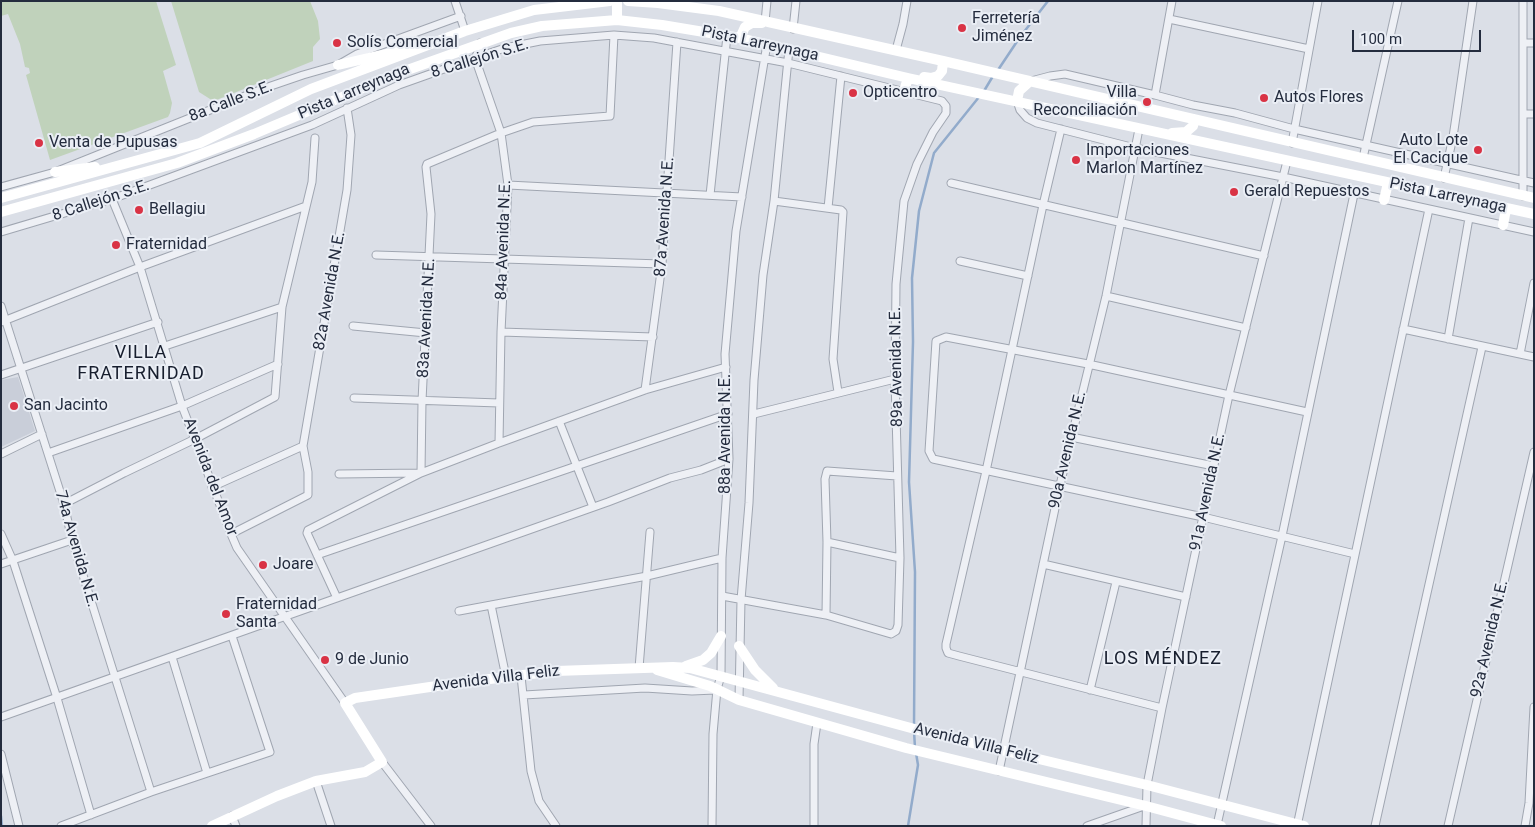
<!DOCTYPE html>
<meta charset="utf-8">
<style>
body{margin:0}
#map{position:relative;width:1535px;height:827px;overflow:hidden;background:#dbdfe7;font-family:Roboto,sans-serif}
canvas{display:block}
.frame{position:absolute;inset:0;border:2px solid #242c3e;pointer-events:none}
.scale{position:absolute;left:1352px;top:30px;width:129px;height:22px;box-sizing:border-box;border:2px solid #242c3e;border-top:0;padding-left:6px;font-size:15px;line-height:18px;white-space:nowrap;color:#242c3e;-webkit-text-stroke:4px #eaeef5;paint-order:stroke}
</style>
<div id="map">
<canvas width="1535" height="827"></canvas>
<div class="frame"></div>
<div class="scale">100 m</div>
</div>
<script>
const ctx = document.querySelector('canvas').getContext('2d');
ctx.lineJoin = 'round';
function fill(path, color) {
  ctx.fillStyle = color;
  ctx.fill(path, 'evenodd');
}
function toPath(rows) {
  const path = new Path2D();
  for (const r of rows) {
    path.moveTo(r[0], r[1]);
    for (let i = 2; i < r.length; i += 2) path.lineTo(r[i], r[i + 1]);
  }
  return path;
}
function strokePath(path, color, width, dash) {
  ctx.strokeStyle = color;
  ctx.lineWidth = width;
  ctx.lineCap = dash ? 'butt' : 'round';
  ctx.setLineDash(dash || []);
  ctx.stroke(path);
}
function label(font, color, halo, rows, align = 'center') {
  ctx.font = font + ' Roboto,sans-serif';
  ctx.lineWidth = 4;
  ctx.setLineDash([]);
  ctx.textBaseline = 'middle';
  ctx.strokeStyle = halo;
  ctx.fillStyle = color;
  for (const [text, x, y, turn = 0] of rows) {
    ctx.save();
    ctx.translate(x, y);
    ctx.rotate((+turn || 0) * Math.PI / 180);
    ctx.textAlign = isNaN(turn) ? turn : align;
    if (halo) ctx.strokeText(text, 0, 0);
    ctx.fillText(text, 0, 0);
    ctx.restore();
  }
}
const built = toPath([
 [18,377,35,431,1,447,1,380]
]);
const green = toPath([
 [1,1,156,1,176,65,163,71,172,103,170,113,168,117,50,160,26,75,30,73,29,68,25,67,20,44,8,14,1,16],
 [171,1,310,1,318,21,320,39,313,47,313,61,214,101,210,99,199,92]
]);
const stream = toPath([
 [998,70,1020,37,1048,1],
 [984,91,993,76],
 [914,726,915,572,909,482,913,342,912,278,919,211,934,153,979,97],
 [914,731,915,748],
 [1,816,2,826],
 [908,826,918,765,916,753]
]);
const street = toPath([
 [455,1,465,31],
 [1523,1,1523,196],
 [1169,19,1309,49],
 [765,22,767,1],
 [793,29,796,1],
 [614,35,610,116,533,122,501,133,427,164,426,167,431,214,422,401,421,473,499,443,645,390,726,367],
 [480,43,480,48,475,58,501,133,508,185,501,332,499,443],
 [1523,43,1534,43],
 [896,50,903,24,907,1],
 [1031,81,1050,76,1065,74,1155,95,1193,105,1235,113,1294,129,1534,183],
 [1155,95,1172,1],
 [1017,101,1020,110,1027,118,1037,123,1135,148,1283,177,1534,232],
 [1523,114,1534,114],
 [1061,129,1043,205,986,471,946,644,946,648,948,653,959,656,1162,708],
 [1292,143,1318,1],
 [1363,158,1398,1],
 [1444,178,1453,137,1473,1],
 [951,183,1264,256],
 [508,185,742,197],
 [1,187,55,172,265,88,303,75,338,65,357,54,461,16],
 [710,195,727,36],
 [112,199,140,267,182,406,231,534,237,548,345,703],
 [774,201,841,210,843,212,833,359,838,392],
 [828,208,841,76],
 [1,232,112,199,312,125,399,85,475,58,505,48,540,41,614,35,654,38,788,63,942,101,946,106,946,113,933,132,917,164,904,201,896,284,895,379,900,558,898,625,896,631,891,634,826,615,722,596],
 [376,255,662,264],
 [960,261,1028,276],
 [1106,296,1246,328],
 [1,306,64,504,72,540,151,792],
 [1,322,140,267,306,206],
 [353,326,426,333],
 [1403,329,1534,357],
 [501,332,653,337],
 [1448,339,1469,218],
 [165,346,282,307],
 [1520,354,1534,283],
 [1,375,158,322],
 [645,390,662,264,677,42],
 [354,398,499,403],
 [1307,412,1088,364,946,337,936,341,929,451,933,459,1203,517,1355,554],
 [754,414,895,379],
 [559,421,593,507],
 [1071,437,1214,466],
 [48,453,182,406,278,364],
 [1,454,42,434],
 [212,487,303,446],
 [64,504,124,473,195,439,275,397,282,307,312,182,315,138],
 [1,534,13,561,57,698,91,815],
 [231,534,308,495,308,472,303,446,347,190,351,135,347,108],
 [827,542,900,558],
 [317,555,728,414],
 [1,564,72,540],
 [1043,564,1186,597],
 [337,598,307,533,308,530,421,473,339,474],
 [491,605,506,677],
 [459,611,647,576,722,558],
 [826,615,827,542,825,479,827,471,897,476],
 [172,657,207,773],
 [639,668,650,532],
 [521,676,531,771,539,801,556,826],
 [1090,690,1116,582],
 [524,695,645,688,692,691,715,690],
 [739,700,741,600,749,503,754,380,763,275,774,201,789,49],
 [1,717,608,502,670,478,701,470,729,459],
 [1,754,19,826],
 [382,762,431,826],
 [999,771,1060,485,1106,296,1139,129],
 [316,781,331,826],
 [232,816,236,826],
 [1217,825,1282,536,1354,194],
 [61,826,151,792,270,752,232,636],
 [712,826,713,734,717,689,721,676,722,558,729,459,725,354,736,231,767,44],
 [814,826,814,744,817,723],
 [1087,826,1144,806],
 [1146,826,1147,785,1162,708,1229,395,1287,161],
 [1297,826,1429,209],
 [1375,826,1482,347],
 [1448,826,1534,452],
 [1525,826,1529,803,1534,707]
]);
const secondary = toPath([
 [628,1,658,3,719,11,943,61,1534,198],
 [617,20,617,1],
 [740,38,745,27,752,23,762,23],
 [338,65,403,50],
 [924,77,931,78,938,76,942,71,943,61],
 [904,91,908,78],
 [1017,101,1019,91,1029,82],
 [1172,133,1186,132,1193,126,1194,119],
 [55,172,95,167],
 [1,198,200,143,311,89,465,31,534,10,610,1],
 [1384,200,1388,183],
 [1,212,177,163,254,134,399,73,511,33,542,26,617,20,662,25,740,38,908,78,1534,214],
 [1503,225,1506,209],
 [739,646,755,670,773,688],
 [686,666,703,660,711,653,721,636],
 [657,670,710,686,739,700,906,748,1146,806,1221,826],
 [212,826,277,796,316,781,365,772,382,762,345,703,355,698,457,683,556,671,673,667,690,668,922,731,1147,785,1304,826]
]);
const markers = [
 [962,28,5,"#d93345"],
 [337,43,5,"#d93345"],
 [853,93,5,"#d93345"],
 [1264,98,5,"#d93345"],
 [1147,102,5,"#d93345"],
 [39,143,5,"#d93345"],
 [1478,150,5,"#d93345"],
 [1076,160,5,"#d93345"],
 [1234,192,5,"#d93345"],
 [139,210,5,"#d93345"],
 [116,245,5,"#d93345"],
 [14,406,5,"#d93345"],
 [263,565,5,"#d93345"],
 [226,614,5,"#d93345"],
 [325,660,5,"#d93345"]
];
const poiNames = [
 ["Ferretería",972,19],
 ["Jiménez",972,37],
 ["Solís Comercial",347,43],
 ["Opticentro",863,93],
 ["Villa",1137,93,"right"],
 ["Reconciliación",1137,111,"right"],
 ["Autos Flores",1274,98],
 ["Auto Lote",1468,141,"right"],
 ["El Cacique",1468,159,"right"],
 ["Venta de Pupusas",49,143],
 ["Importaciones",1086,151],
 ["Marlon Martínez",1086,169],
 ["Gerald Repuestos",1244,192],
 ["Bellagiu",149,210],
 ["Fraternidad",126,245],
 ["San Jacinto",24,406],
 ["Joare",273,565],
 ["Fraternidad",236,605],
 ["Santa",236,623],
 ["9 de Junio",335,660]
];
const streetNames = [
 ["Pista Larreynaga",760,44,12],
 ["8 Callejón S.E.",480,59,-17],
 ["Pista Larreynaga",354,92,-23],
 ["8a Calle S.E.",231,102,-21],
 ["Pista Larreynaga",1448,196,12],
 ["8 Callejón S.E.",101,201,-18],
 ["87a Avenida N.E.",665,217,-86],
 ["84a Avenida N.E.",504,240,-88],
 ["82a Avenida N.E.",330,291,-80],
 ["83a Avenida N.E.",427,318,-87],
 ["89a Avenida N.E.",897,367,-91],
 ["88a Avenida N.E.",726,434,-90],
 ["90a Avenida N.E.",1068,450,-77],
 ["Avenida del Amor",210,477,69],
 ["91a Avenida N.E.",1208,492,-78],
 ["74a Avenida N.E.",76,549,74],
 ["92a Avenida N.E.",1490,639,-77],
 ["Avenida Villa Feliz",496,679,-7],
 ["Avenida Villa Feliz",976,744,14]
];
const neighbourhoodNames = [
 ["VILLA",141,353],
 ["FRATERNIDAD",141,374],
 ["LOS MÉNDEZ",1163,659]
];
fill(built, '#c9ced9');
fill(green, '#c0d2bb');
strokePath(stream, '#92abcb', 2.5);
strokePath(street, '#a0a6b1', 9);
strokePath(street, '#eef0f5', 7);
strokePath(secondary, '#fff', 10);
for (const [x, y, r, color] of markers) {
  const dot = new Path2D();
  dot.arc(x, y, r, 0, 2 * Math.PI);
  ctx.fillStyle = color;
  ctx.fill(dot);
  strokePath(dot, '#eaeef5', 2);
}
label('16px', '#242c3e', '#eaeef5', poiNames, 'left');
label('16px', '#242c3e', '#eaeef5', streetNames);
ctx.letterSpacing = '1px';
label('18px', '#171e2e', '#eaeef5', neighbourhoodNames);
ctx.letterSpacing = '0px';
</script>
